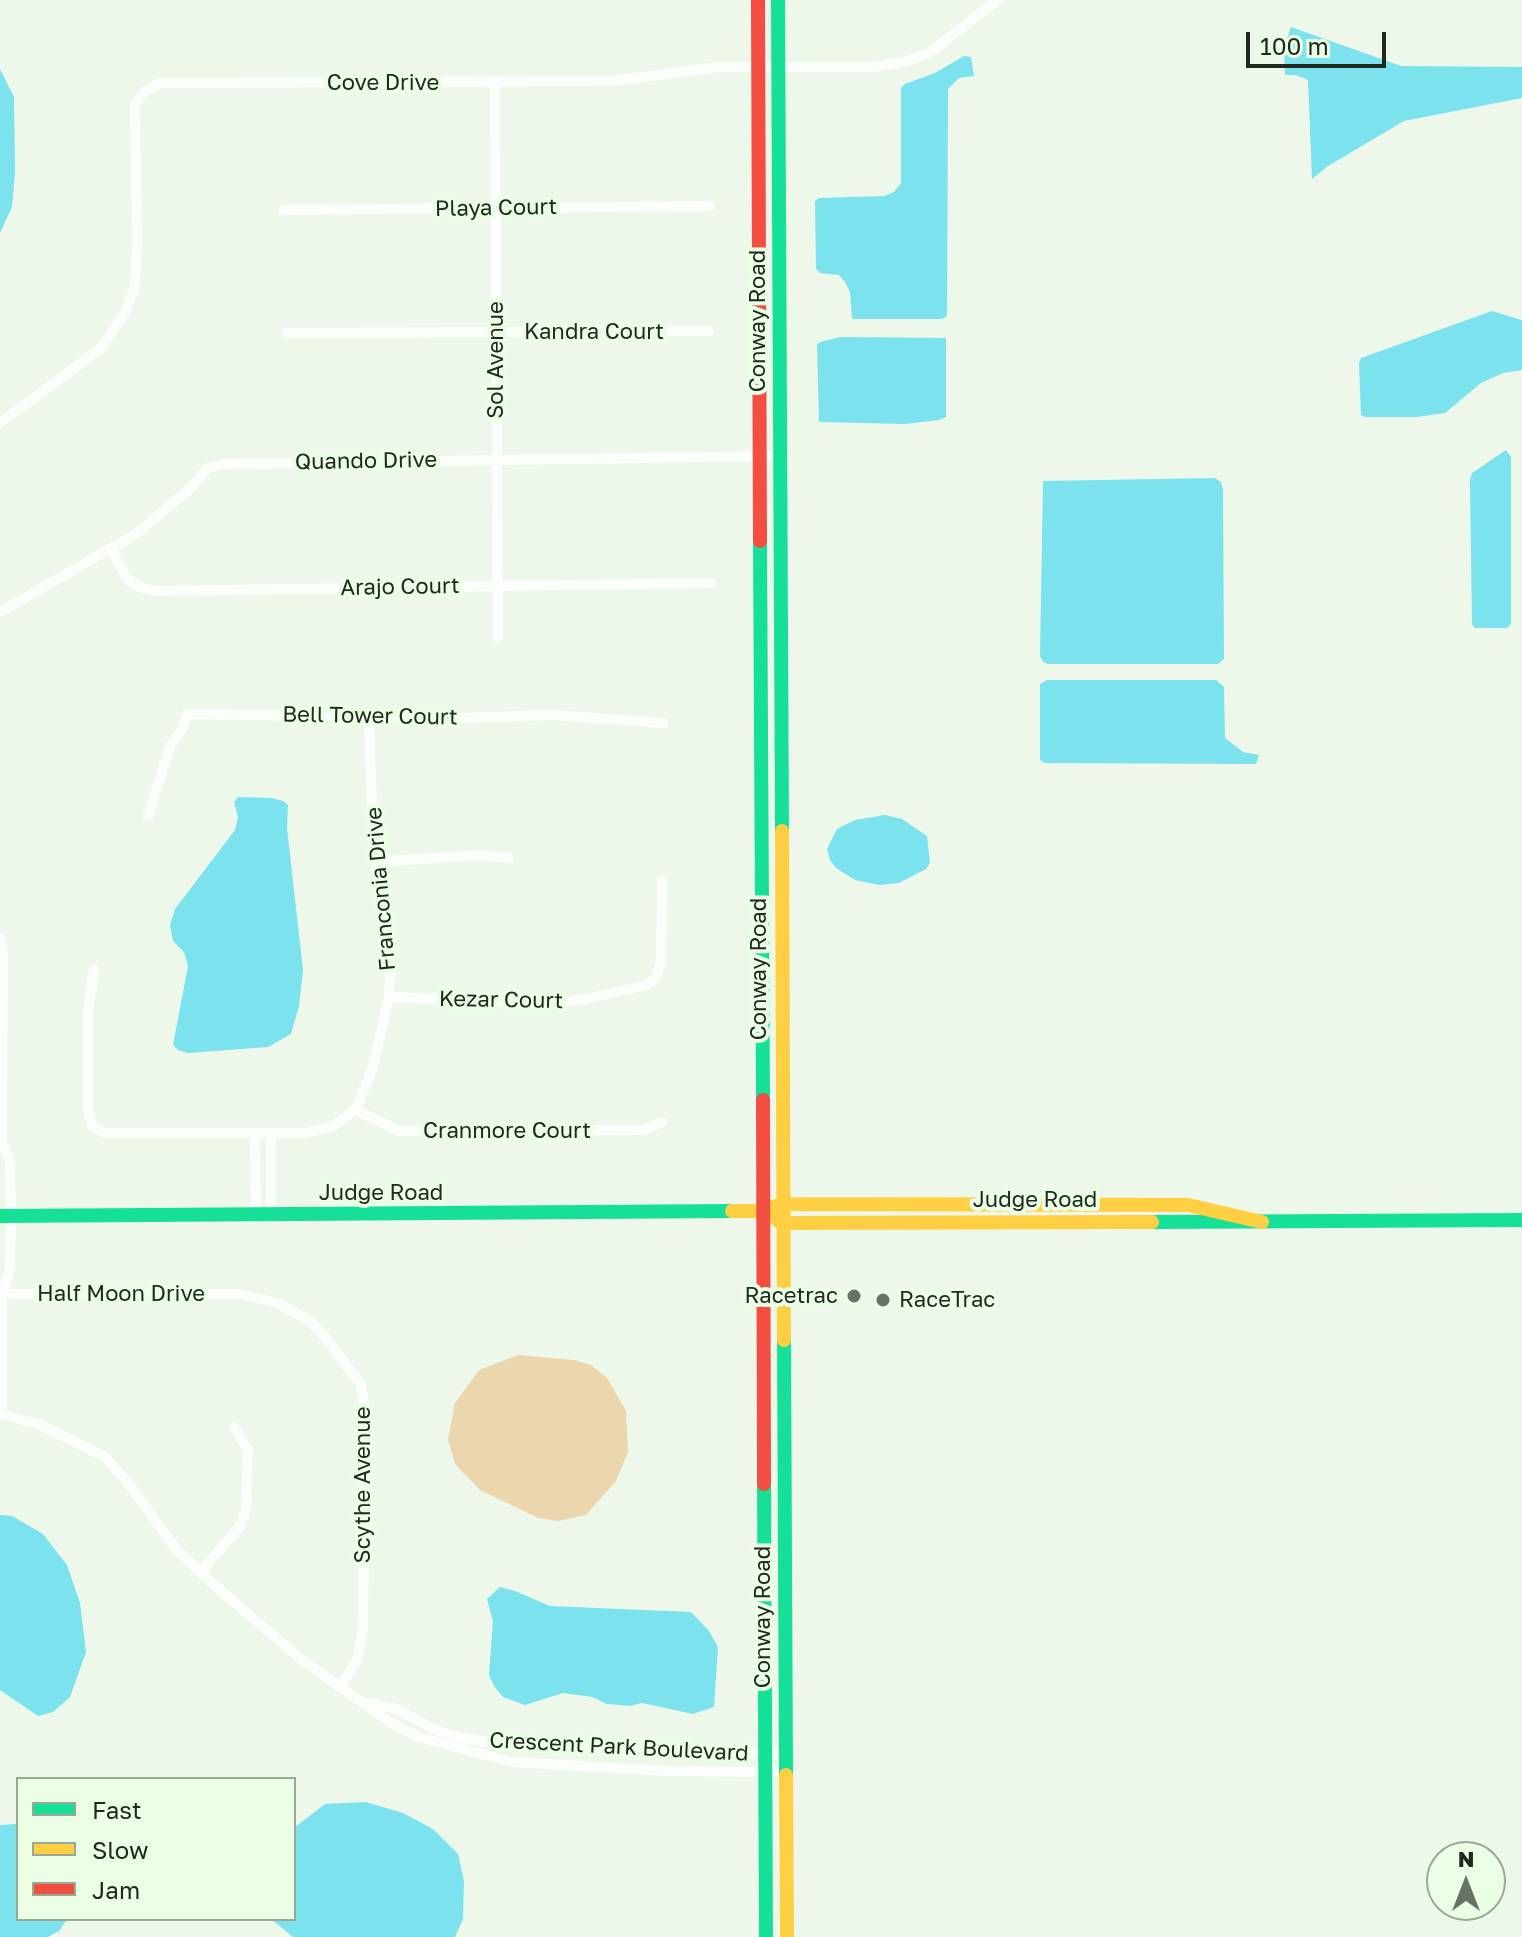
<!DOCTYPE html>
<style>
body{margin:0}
#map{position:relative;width:1522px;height:1937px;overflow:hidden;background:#edf8eb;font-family:"Golos Text",sans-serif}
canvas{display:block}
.legend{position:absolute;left:16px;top:1777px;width:280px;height:144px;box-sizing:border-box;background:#e9fee5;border:2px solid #99a996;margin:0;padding:10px 14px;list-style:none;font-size:24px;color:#21291f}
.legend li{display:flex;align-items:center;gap:16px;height:40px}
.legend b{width:40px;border:2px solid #99a996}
.north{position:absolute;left:1426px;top:1841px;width:80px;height:80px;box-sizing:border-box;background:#e9fee5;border:2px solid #99a996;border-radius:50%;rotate:0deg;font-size:22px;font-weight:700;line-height:32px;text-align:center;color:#21291f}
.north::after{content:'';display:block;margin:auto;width:28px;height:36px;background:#687166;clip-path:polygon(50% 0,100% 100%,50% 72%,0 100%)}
.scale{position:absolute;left:1246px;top:32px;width:140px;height:36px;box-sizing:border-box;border:4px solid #21291f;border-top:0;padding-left:10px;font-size:24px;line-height:28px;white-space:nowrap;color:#21291f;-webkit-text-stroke:6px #e9fee5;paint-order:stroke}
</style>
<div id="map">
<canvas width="1522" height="1937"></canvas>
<ul class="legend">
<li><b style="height:10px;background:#16e098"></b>Fast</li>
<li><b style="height:10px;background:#ffcf43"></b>Slow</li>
<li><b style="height:10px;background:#f24e42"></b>Jam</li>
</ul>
<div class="north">N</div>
<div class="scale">100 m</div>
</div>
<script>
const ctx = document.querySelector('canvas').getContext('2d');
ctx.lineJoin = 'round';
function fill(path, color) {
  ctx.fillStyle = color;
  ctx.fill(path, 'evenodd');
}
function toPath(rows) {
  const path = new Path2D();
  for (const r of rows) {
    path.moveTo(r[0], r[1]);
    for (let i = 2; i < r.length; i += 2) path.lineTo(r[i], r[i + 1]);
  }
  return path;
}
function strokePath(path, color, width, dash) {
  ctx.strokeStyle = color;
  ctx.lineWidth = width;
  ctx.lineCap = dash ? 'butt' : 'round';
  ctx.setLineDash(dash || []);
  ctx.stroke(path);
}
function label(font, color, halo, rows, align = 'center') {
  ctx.font = font + ' "Golos Text",sans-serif';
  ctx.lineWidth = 8;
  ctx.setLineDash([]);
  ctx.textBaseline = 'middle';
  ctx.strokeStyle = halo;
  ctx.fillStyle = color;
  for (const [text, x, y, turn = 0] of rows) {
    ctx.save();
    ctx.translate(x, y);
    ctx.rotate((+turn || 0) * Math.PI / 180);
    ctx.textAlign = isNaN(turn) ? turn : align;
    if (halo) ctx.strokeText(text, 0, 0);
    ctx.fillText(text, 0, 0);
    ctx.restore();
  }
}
const green = toPath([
 [518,1355,574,1360,591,1365,607,1378,626,1411,628,1452,616,1481,586,1515,558,1521,538,1518,480,1490,455,1464,448,1440,455,1403,479,1370]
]);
const water = toPath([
 [1291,27,1401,66,1522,67,1522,98,1404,121,1328,166,1312,179,1308,80,1296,75,1285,75,1284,47],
 [964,56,971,57,974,76,959,78,948,89,947,316,942,319,852,319,850,292,845,282,839,275,820,273,816,269,815,201,819,198,884,196,894,192,901,183,901,88,905,84,935,73],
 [0,69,14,97,15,173,12,207,0,233],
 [1492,311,1522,320,1522,370,1503,373,1481,383,1445,413,1417,417,1365,417,1361,415,1359,363,1361,358],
 [841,337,946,338,946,417,939,420,905,424,819,422,817,344,823,341],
 [1506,450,1511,457,1511,624,1507,628,1475,628,1472,624,1470,480,1472,473],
 [1215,478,1221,482,1223,490,1224,659,1218,664,1048,664,1043,662,1040,656,1043,481],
 [1047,680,1216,680,1224,687,1225,738,1243,752,1259,755,1256,764,1045,763,1040,760,1040,684],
 [238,797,272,798,283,801,288,805,287,828,303,970,299,1006,291,1034,268,1047,188,1053,178,1050,173,1045,188,966,184,952,173,941,170,925,175,909,235,830,238,817,234,802],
 [885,815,902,819,927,836,930,863,926,869,899,883,879,885,855,880,836,868,830,860,827,849,837,829,855,820],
 [0,1515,12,1516,43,1534,67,1565,80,1603,86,1652,70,1697,53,1712,38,1716,0,1690],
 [500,1587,515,1591,550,1606,691,1612,709,1631,718,1647,714,1707,693,1714,642,1703,630,1706,607,1704,592,1697,563,1693,525,1705,503,1697,494,1686,489,1675,493,1621,487,1599],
 [366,1802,403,1813,433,1829,458,1854,464,1881,463,1919,455,1937,293,1937,271,1919,294,1919,294,1828,325,1804],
 [15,1824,18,1825,18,1919,67,1919,60,1930,48,1937,0,1937,0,1825]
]);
const street = toPath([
 [495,82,498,638],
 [283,210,710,206],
 [287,333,709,331],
 [0,423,101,348,125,313,135,287,137,242,135,104,144,92,159,83,613,81,719,67,872,67,904,62,929,53,998,0],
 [111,549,127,579,139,587,155,591,711,583],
 [0,612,136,534,194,485,207,468,224,464,780,456],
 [148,816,171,745,182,729,187,714,462,718,553,715,663,723],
 [377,862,481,855,509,858],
 [0,938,3,950,2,1147],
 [94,970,88,1012,88,1112,93,1126,105,1133,305,1133,333,1126,355,1110,373,1067,389,997,391,949,373,843,369,716],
 [389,997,557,1003,586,999,643,986,655,979,661,964,662,881],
 [355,1110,400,1131,644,1130,662,1122],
 [255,1133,256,1216],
 [271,1133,271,1216],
 [0,1294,241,1294,277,1303,310,1321,325,1337,361,1385,365,1408,363,1627,358,1658,340,1688],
 [0,1414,38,1424,105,1457,128,1483,176,1549,213,1584,302,1660,390,1722,418,1737,512,1762,667,1771,764,1772,786,1770],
 [2,1414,2,1294,10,1269,11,1216,10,1162,3,1143],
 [201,1572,240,1526,246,1510,248,1450,234,1427],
 [366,1703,397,1709,433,1729,458,1737,504,1745,667,1753,786,1754]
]);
const fast = toPath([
 [778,0,782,831],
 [760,541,763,1100],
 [0,1216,732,1211],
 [1152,1222,1522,1220],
 [784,1340,786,1775],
 [764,1484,766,1937]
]);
const slow = toPath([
 [782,831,784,1340],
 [732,1211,762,1211,782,1204,1188,1205,1262,1222],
 [776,1219,782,1223,1152,1222],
 [786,1775,787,1937]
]);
const jam = toPath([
 [758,0,760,541],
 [763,1100,764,1484]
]);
const markers = [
 [854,1296,8,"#687166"],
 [883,1300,8,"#687166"]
];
const streetNames = [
 ["Cove Drive",383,83],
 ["Playa Court",496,208,-1],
 ["Conway Road",758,321,-90],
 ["Kandra Court",594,332],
 ["Sol Avenue",496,360,-90],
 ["Quando Drive",366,461,-1],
 ["Arajo Court",400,587,-1],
 ["Bell Tower Court",370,716,1],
 ["Franconia Drive",381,889,-95],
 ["Conway Road",759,969,-90],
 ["Kezar Court",501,1000,1],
 ["Cranmore Court",507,1131],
 ["Judge Road",381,1193],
 ["Judge Road",1035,1200],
 ["Half Moon Drive",121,1294],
 ["Scythe Avenue",363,1485,-90],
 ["Conway Road",763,1617,-90],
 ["Crescent Park Boulevard",619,1747,3]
];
const poiNames = [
 ["Racetrac",838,1296],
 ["RaceTrac",899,1300,"left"]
];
fill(green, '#ecd6ae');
fill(water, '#7ce2ed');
strokePath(street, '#fcfefc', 10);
strokePath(fast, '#16e098', 14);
strokePath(slow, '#ffcf43', 14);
strokePath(jam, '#f24e42', 14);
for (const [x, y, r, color] of markers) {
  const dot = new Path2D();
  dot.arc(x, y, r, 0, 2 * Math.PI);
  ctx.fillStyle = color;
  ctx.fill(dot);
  strokePath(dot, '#e9fee5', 3);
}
label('22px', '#21291f', '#e9fee5', streetNames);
label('22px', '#21291f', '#e9fee5', poiNames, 'right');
</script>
